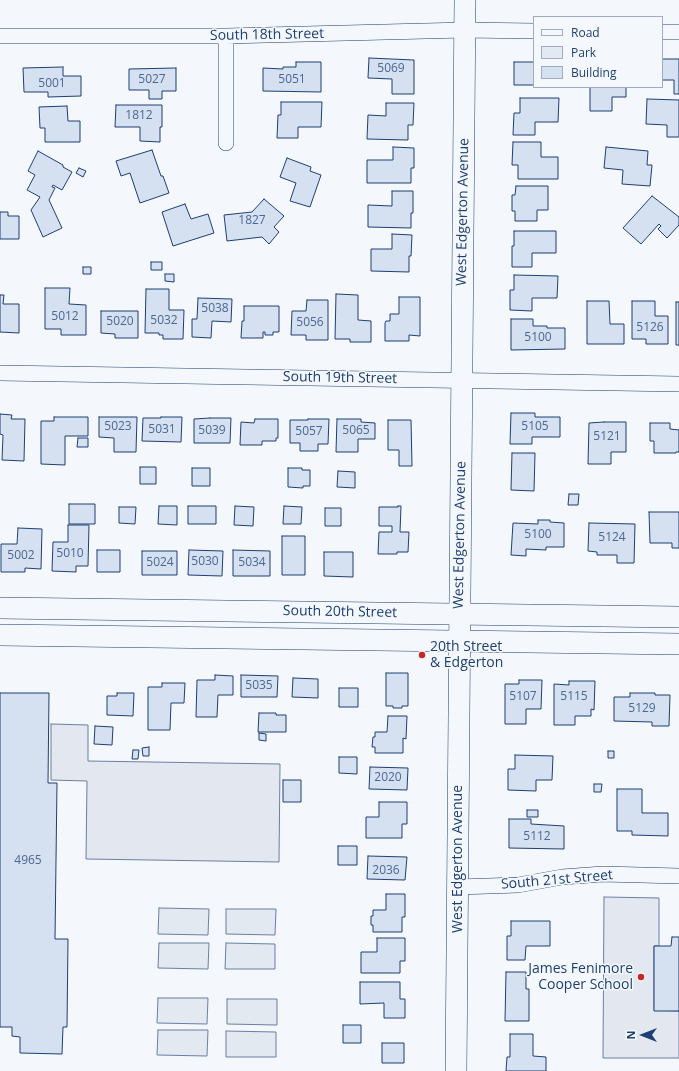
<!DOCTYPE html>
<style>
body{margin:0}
#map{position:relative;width:679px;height:1071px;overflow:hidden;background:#f4f7fb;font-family:"Open Sans",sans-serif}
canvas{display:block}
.legend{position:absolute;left:533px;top:16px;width:130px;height:72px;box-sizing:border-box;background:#f4f7fb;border:1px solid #9eadc5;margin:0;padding:5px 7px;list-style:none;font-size:12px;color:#1d3f73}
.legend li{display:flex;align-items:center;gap:8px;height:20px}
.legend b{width:20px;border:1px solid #9eadc5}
.north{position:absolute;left:623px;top:1015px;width:40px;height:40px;-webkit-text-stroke:3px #f4f7fb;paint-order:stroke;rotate:270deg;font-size:11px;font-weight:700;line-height:16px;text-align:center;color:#1d3f73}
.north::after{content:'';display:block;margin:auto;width:14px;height:18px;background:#1d3f73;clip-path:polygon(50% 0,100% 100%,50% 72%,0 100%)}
</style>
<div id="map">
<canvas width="679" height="1071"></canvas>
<ul class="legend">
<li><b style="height:5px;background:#f4f7fb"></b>Road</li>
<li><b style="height:11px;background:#e3e9f0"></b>Park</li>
<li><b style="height:11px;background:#d5e0f0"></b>Building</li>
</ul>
<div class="north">N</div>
</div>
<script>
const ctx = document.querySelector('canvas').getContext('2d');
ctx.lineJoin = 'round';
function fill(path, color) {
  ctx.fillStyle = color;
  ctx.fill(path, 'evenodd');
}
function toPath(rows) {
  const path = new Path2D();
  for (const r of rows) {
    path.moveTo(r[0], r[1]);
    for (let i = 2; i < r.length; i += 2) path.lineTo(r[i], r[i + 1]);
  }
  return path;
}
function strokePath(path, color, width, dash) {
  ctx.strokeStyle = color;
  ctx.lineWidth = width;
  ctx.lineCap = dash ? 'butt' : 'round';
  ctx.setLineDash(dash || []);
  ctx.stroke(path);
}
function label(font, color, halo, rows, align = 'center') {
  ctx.font = font + ' "Open Sans",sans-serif';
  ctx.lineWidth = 3;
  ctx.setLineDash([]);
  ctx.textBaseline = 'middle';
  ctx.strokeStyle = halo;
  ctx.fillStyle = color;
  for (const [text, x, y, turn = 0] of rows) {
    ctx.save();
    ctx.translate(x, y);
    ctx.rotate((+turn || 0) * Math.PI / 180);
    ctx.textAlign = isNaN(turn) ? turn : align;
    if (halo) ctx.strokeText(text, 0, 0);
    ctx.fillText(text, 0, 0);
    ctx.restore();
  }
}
const green = toPath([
 [159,908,209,909,208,935,158,934,159,908],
 [226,909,276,909,275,935,226,934,226,909],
 [159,943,209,943,208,969,158,968,159,943],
 [226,943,275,944,275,969,225,969,226,943],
 [158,998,208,998,207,1024,157,1023,158,998],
 [227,999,277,999,277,1025,227,1024,227,999],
 [158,1030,208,1030,207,1056,157,1055,158,1030],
 [226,1031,276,1032,276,1057,226,1057,226,1031]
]);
const parking = toPath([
 [51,724,88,725,88,761,280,764,279,862,86,859,87,781,51,780,51,724],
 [604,897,659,898,659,946,654,946,654,1010,679,1011,679,1058,603,1058,604,897]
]);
const building = toPath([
 [369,58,414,60,414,94,392,94,392,79,368,78,369,58],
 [662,59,679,59,679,94,674,94,674,80,662,80,662,59],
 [296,62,321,62,321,92,263,91,263,68,283,69,283,67,296,67,296,62],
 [514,62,534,62,534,85,514,85,514,62],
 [63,67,63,76,81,76,81,96,48,97,48,92,24,92,23,68,63,67],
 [176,68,176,91,162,91,162,99,149,99,149,90,129,90,129,69,176,68],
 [590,87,626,87,626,97,612,97,612,111,590,111,590,87],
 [520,98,559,98,558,122,535,122,535,135,513,135,514,113,520,113,520,98],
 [647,99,679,100,679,137,667,137,667,125,646,124,647,99],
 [281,102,322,102,321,127,298,127,298,138,277,138,278,115,281,115,281,102],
 [386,103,414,103,413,125,408,125,408,140,367,139,368,115,386,116,386,103],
 [116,105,162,105,162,127,160,127,160,142,140,141,140,127,115,127,116,105],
 [67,106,68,121,80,121,80,142,45,142,45,128,40,128,39,107,67,106],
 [513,142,541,142,541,157,558,157,558,179,518,179,518,165,512,165,513,142],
 [393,147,414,148,414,168,411,168,411,183,367,183,367,160,393,160,393,147],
 [606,147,648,151,647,165,652,165,650,186,622,184,623,170,604,168,606,147],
 [152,150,161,176,163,176,169,193,140,203,130,173,121,176,116,161,152,150],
 [38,151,63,165,63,167,72,172,62,190,53,185,52,187,55,188,49,200,62,228,43,237,31,210,40,197,27,190,35,175,28,171,38,151],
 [287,158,311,167,310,171,321,175,310,207,290,201,296,183,280,177,287,158],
 [79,168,86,171,83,177,76,173,79,168],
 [516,186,548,186,548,210,537,210,537,221,515,221,515,211,512,211,512,195,515,195,516,186],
 [392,191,413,191,413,213,411,213,411,228,368,227,368,205,392,206,392,191],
 [652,196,679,217,679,225,667,238,658,229,661,226,659,224,641,244,623,228,652,196],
 [264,199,284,216,274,227,279,232,269,244,262,237,227,241,224,215,252,212,264,199],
 [185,204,191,219,208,214,214,233,173,246,162,212,185,204],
 [0,212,8,212,8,216,19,216,19,239,0,239,0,212],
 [514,231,556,231,556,253,532,253,532,267,512,267,512,246,514,246,514,231],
 [392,234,412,235,411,256,409,256,409,272,371,271,371,249,392,249,392,234],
 [151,262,162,262,162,270,151,270,151,262],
 [83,267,91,267,91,274,83,274,83,267],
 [165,274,174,274,174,282,165,281,165,274],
 [514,275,558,276,557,298,532,298,532,311,510,310,510,290,514,290,514,275],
 [45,288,70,288,69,304,86,305,86,335,61,335,61,329,45,329,45,288],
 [146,289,169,289,169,310,184,310,183,339,163,339,163,335,159,335,159,333,145,333,146,289],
 [336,294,358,295,358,320,371,321,371,342,350,342,350,339,335,339,336,294],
 [0,295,4,295,3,304,19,304,19,333,0,332,0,295],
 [399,297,420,297,420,336,409,335,409,341,385,341,385,323,386,321,390,321,390,314,399,314,399,297],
 [198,298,232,299,231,322,212,321,211,338,192,337,192,319,197,319,198,298],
 [307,300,328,300,328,340,306,340,306,335,291,335,292,311,306,311,307,300],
 [587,301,609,301,610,324,624,324,624,344,587,344,587,301],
 [632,301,655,301,655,316,668,316,668,344,646,344,646,339,632,339,632,301],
 [676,302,679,302,679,345,676,345,676,302],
 [244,306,279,306,279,332,273,332,273,335,265,335,265,332,263,332,263,338,241,338,242,321,244,321,244,306],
 [101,311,138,311,138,338,115,338,115,334,101,333,101,311],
 [511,319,533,319,533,326,547,326,547,328,565,328,565,349,511,350,511,319],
 [511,413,535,413,535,417,560,417,560,437,532,437,532,444,510,444,511,413],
 [0,414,12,415,11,419,25,419,24,461,2,460,3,435,0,434,0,414],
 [54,417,88,417,88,436,65,436,65,465,41,464,41,421,54,421,54,417],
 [99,417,137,417,136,452,114,452,114,438,99,437,99,417],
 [161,417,182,417,181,442,142,441,143,418,161,418,161,417],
 [210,418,231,418,230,443,194,443,194,419,210,418],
 [255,419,278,419,278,438,276,438,276,441,262,441,262,445,240,445,241,422,254,423,255,419],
 [308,419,329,419,328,444,318,444,318,451,300,451,300,443,290,443,290,420,308,420,308,419],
 [337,419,361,419,361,422,375,423,375,439,358,439,358,452,336,452,337,419],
 [388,420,411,420,412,466,399,466,399,450,388,450,388,420],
 [604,422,626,422,626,452,611,452,611,464,588,464,589,423,604,422],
 [650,423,670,423,670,429,679,430,679,452,676,452,676,453,654,453,654,441,650,441,650,423],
 [78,438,88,438,88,447,77,447,78,438],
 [512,453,535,453,534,491,511,490,512,453],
 [140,467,156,467,156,484,140,484,140,467],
 [192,468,210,468,210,486,192,486,192,468],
 [288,468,302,468,302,470,310,470,310,486,303,486,303,488,288,487,288,468],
 [338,471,355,472,355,488,337,487,338,471],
 [569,494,579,494,578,505,568,505,569,494],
 [69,504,95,504,95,524,69,524,69,504],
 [159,506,177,506,177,525,158,524,159,506],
 [188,506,216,506,216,524,188,524,188,506],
 [235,506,254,507,253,526,234,525,235,506],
 [284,506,302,507,301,524,283,524,284,506],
 [398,506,401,506,400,532,409,532,408,552,397,552,397,554,378,554,379,532,392,532,392,526,379,526,379,507,398,507,398,506],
 [119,507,136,507,135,524,119,523,119,507],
 [325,508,341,508,341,526,325,526,325,508],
 [649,512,679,512,679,548,672,548,672,543,650,543,649,512],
 [538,520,550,520,550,522,564,523,564,547,546,547,546,550,526,549,526,556,511,555,513,523,538,524,538,520],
 [589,523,635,524,634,563,617,563,617,555,597,555,597,552,588,551,589,523],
 [68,525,89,525,88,566,76,566,76,572,52,571,53,542,68,542,68,525],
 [18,528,42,529,41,569,25,568,25,572,1,572,1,544,17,544,18,528],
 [282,536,305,536,305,575,282,575,282,536],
 [97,550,120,550,120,572,97,572,97,550],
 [189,550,223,551,222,576,188,575,189,550],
 [233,550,270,551,270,576,233,576,233,550],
 [142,551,177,551,177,575,142,575,142,551],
 [324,552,353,552,353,577,324,576,324,552],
 [386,673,408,673,408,706,402,706,402,708,393,708,393,706,386,706,386,673],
 [215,675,233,676,233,695,218,695,217,717,196,717,197,680,215,680,215,675],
 [241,675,278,676,277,697,241,697,241,675],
 [293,678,318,679,318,698,292,697,293,678],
 [519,680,542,680,541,709,526,709,526,724,505,724,505,684,519,684,519,680],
 [569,681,595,681,594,710,591,709,591,716,575,716,575,725,554,725,554,684,569,685,569,681],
 [162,683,185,683,184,703,171,703,170,730,148,730,148,687,162,687,162,683],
 [339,688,358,688,358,707,339,707,339,688],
 [0,693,49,693,48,783,57,783,55,939,68,939,67,1027,63,1027,62,1054,20,1053,20,1037,12,1036,12,1027,0,1027,0,693],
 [117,693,134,693,133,716,107,715,107,696,117,696,117,693],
 [630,693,655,693,655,695,670,695,669,726,652,726,652,722,614,721,614,697,630,697,630,693],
 [259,713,276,713,276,715,286,715,286,732,258,732,259,713],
 [388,716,407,716,406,739,403,738,403,753,375,753,375,747,372,747,373,737,375,737,375,732,387,732,388,716],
 [95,726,113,727,112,745,94,744,95,726],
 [259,733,266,734,266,741,259,740,259,733],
 [149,747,149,756,143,756,142,748,149,747],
 [133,750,139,750,138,759,132,759,133,750],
 [608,751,614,751,614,758,608,758,608,751],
 [515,755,553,756,552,780,536,780,536,791,508,790,508,769,515,769,515,755],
 [339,757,357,757,357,774,339,773,339,757],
 [370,767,408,768,407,790,369,789,370,767],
 [283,780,301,780,301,802,283,802,283,780],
 [594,784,602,784,601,792,594,792,594,784],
 [617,789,642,789,642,813,668,813,668,836,632,835,632,831,617,831,617,789],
 [379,802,407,802,407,824,402,824,402,838,366,838,366,817,379,817,379,802],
 [527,810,538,810,538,817,527,817,527,810],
 [509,819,531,819,531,824,564,826,564,849,509,848,509,819],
 [338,846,357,846,357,865,338,865,338,846],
 [368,856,407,857,405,880,367,879,368,856],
 [386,894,405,894,405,917,402,917,402,932,373,932,373,925,371,925,371,916,373,916,373,910,386,910,386,894],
 [511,921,550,921,550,946,526,946,525,960,507,960,507,936,511,936,511,921],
 [672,937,679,937,679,1011,654,1011,654,946,671,946,672,937],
 [377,938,405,938,405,961,400,961,400,973,361,973,361,952,377,952,377,938],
 [506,972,526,972,526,989,529,989,529,1021,505,1021,506,972],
 [360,982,400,982,400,999,405,999,405,1018,384,1018,384,1003,360,1004,360,982],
 [343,1025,361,1025,361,1043,343,1043,343,1025],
 [510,1034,533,1034,533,1056,546,1057,546,1071,506,1071,507,1057,510,1057,510,1034],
 [382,1043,404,1043,404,1063,382,1063,382,1043]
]);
const street = toPath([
 [662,32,679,32],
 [0,36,226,36,465,30,534,31],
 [226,143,226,36],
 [0,373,679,384],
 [458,887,518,885,562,877,603,874,679,876]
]);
const secondary = toPath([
 [0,608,679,617],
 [0,635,679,644],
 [456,1071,465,0]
]);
const markers = [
 [422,655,4,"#c62828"],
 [641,977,4,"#c62828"]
];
const numberNames = [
 ["5069",391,69],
 ["5027",152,80],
 ["5051",292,80],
 ["5001",52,84],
 ["1812",139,116],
 ["1827",252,221],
 ["5038",215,309],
 ["5012",65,317],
 ["5032",164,321],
 ["5020",120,322],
 ["5056",310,323],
 ["5126",650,328],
 ["5100",538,338],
 ["5023",118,427],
 ["5105",535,427],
 ["5031",162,430],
 ["5039",212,431],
 ["5065",356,431],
 ["5057",309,432],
 ["5121",607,437],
 ["5100",538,535],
 ["5124",612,538],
 ["5010",70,554],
 ["5002",21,556],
 ["5030",205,562],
 ["5024",160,563],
 ["5034",252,563],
 ["5035",259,686],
 ["5107",523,697],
 ["5115",574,697],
 ["5129",642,709],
 ["2020",388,778],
 ["5112",537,837],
 ["4965",28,861],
 ["2036",386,871]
];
const streetNames = [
 ["South 18th Street",267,35,-1],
 ["West Edgerton Avenue",463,212,-89],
 ["South 19th Street",340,378,1],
 ["West Edgerton Avenue",460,535,-89],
 ["South 20th Street",340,612,1],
 ["West Edgerton Avenue",458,859,-90],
 ["South 21st Street",557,880,-5]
];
const poiNames = [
 ["20th Street",430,647],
 ["& Edgerton",430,663],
 ["James Fenimore",633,969,"right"],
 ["Cooper School",633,985,"right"]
];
fill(green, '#e3e9f0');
strokePath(green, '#687fa3', 1);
fill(parking, '#e3e8f0');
strokePath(parking, '#687fa3', 1);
fill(building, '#d5e0f0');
strokePath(building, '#1d3f73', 1);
strokePath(street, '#1d3f73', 16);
strokePath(secondary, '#1d3f73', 22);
strokePath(street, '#f4f7fb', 15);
strokePath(secondary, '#f4f7fb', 21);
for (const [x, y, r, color] of markers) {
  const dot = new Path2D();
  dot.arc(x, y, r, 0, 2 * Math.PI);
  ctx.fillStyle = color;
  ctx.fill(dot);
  strokePath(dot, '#f4f7fb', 1.5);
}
label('12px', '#4b6792', null, numberNames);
label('14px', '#1d3f73', '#f4f7fb', streetNames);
label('14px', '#1d3f73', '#f4f7fb', poiNames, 'left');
</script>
